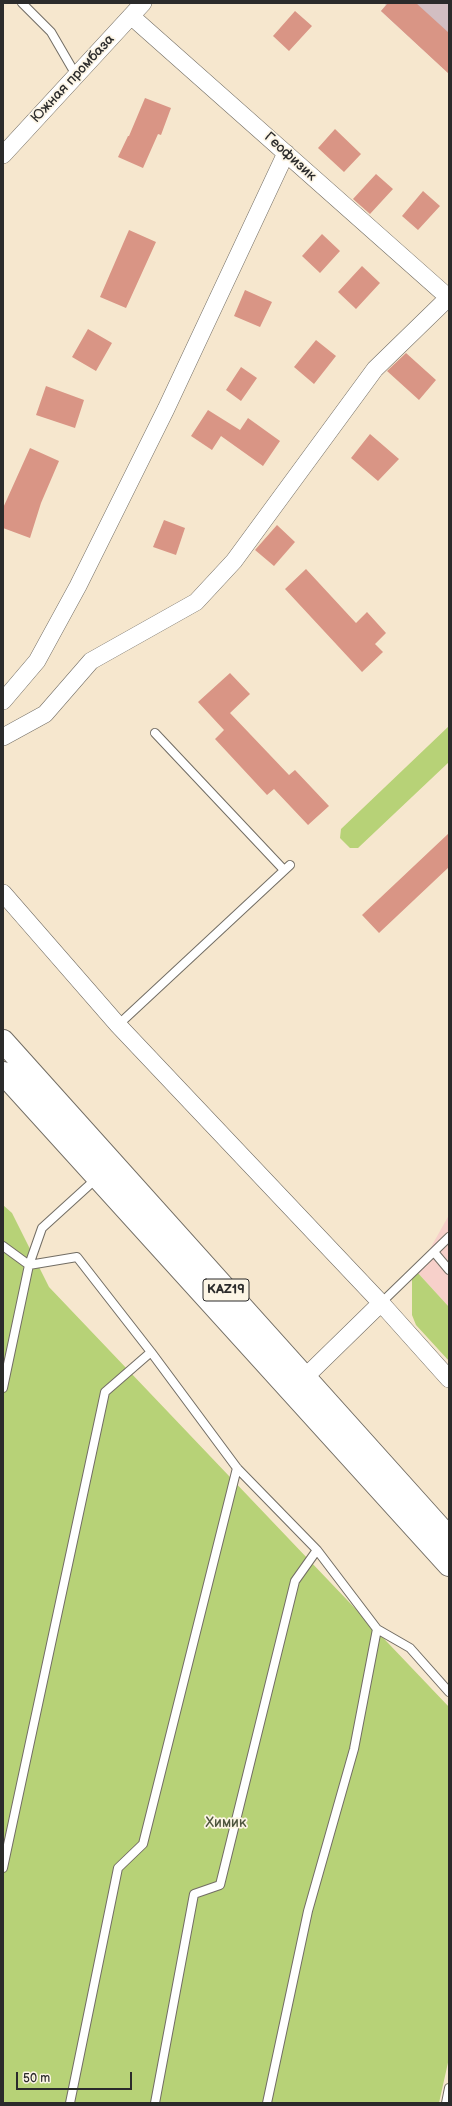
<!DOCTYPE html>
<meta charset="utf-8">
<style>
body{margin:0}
#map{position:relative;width:452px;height:2106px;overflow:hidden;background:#f6e7ce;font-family:"Balsamiq Sans",sans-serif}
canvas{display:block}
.frame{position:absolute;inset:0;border:4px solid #2b2b2b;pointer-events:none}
.scale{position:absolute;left:16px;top:2072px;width:116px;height:18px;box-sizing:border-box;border:2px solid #2b2b2b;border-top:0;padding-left:5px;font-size:12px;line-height:14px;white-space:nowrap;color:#2b2b2b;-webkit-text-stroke:3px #fcf5e5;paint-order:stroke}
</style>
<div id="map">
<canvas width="452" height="2106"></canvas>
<div class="frame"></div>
<div class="scale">50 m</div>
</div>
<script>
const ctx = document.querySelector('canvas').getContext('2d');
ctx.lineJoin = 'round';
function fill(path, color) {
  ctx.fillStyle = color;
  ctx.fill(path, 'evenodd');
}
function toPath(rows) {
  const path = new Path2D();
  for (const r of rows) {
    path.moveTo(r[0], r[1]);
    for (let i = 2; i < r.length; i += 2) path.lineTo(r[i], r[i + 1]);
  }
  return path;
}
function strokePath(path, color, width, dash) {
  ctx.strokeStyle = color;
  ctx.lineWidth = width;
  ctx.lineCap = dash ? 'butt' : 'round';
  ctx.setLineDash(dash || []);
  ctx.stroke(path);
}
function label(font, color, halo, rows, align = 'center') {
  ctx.font = font + ' "Balsamiq Sans",sans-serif';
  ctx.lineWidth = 3.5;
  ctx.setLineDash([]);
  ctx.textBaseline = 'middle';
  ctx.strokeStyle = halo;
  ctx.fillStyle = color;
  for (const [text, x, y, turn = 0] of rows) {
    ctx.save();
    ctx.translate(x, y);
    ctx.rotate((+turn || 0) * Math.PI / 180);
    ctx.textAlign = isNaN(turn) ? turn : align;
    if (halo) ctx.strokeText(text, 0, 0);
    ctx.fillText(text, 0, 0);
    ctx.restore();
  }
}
const built = toPath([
 [449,1215,449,1307,417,1272]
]);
const industrial = toPath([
 [384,3,449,3,449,64,444,69,381,11,386,5]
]);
const green = toPath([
 [449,726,449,762,358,848,350,848,340,838,341,829],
 [3,1205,12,1213,49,1287,449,1707,449,2058,439,2103,3,2103],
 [417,1272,449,1307,449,1361,416,1325,412,1315,412,1278]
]);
const building = toPath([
 [388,3,416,3,449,33,449,74,381,11],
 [295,11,312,26,289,51,273,36],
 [145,98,171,108,161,135,158,134,143,168,118,157,128,136,129,136],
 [335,129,361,154,344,172,318,148],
 [376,174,393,189,370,214,353,199],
 [423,191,440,206,418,230,402,216],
 [129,230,156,242,126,308,100,297],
 [322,234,340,251,320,273,302,256],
 [362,266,380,283,356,309,338,292],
 [245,290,272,302,260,327,234,316],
 [88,329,112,343,96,371,72,357],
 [316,340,336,356,314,384,294,367],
 [406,353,436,380,419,400,387,371],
 [241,367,257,378,241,401,226,390],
 [46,386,84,400,75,428,36,415],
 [208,410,240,430,248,418,280,441,263,466,221,436,212,450,191,436],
 [370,434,399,459,378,481,351,458],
 [30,448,59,461,41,503,30,538,3,528,3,508],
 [164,520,185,528,176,555,153,547],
 [277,525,295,542,274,566,255,550],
 [306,569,356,623,367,612,386,633,375,644,383,652,362,672,285,589],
 [230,673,250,694,230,713,289,775,295,770,329,806,308,825,274,789,267,795,215,739,224,730,198,702],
 [449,833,449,867,379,933,362,915]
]);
const lane = toPath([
 [22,3,51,32,76,75],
 [155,733,284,870],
 [118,1025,290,865],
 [3,1246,29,1265,77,1257,151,1352,237,1468,317,1550,377,1629,410,1648,449,1692],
 [434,1252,449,1270],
 [381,1303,449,1237],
 [3,1388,29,1265,42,1228,97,1178],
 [3,1868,105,1392,151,1352],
 [70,2103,118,1868,143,1844,237,1468],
 [155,2103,194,1894,220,1885,295,1581,317,1550],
 [267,2103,308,1911,354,1749,377,1629],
 [446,2103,449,2088]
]);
const street = toPath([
 [131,16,449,298],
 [3,155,143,3],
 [3,701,37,661,78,586,166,409,286,153],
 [3,737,45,714,91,661,196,602,234,561,375,369,448,298],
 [3,893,118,1025,381,1303,449,1379],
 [296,1386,381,1303]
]);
const highway = toPath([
 [3,1041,449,1538],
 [3,1073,449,1565]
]);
const shields = [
 [226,1290,46]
];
const shieldNames = [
 ["KAZ19",226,1290]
];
const streetNames = [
 ["Южная промбаза",73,79,-47],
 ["Геофизик",290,157,42]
];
const parkNames = [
 ["Химик",226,1823]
];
fill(built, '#f7d0ca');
fill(industrial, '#d2bec2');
fill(green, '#b7d277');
fill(building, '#d99585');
strokePath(lane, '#726d64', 10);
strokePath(street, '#726d64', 18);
strokePath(highway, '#726d64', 24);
strokePath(lane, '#fff', 8);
strokePath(street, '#fff', 17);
strokePath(highway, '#fff', 22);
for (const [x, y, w] of shields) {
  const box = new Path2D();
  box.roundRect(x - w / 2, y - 11, w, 22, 3);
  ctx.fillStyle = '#fcf5e5';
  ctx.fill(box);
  strokePath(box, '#2b2b2b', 1);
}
label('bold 13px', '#2b2b2b', null, shieldNames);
label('14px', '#2b2b2b', '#fcf5e5', streetNames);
label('14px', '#4e553e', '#fcf5e5', parkNames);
</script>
